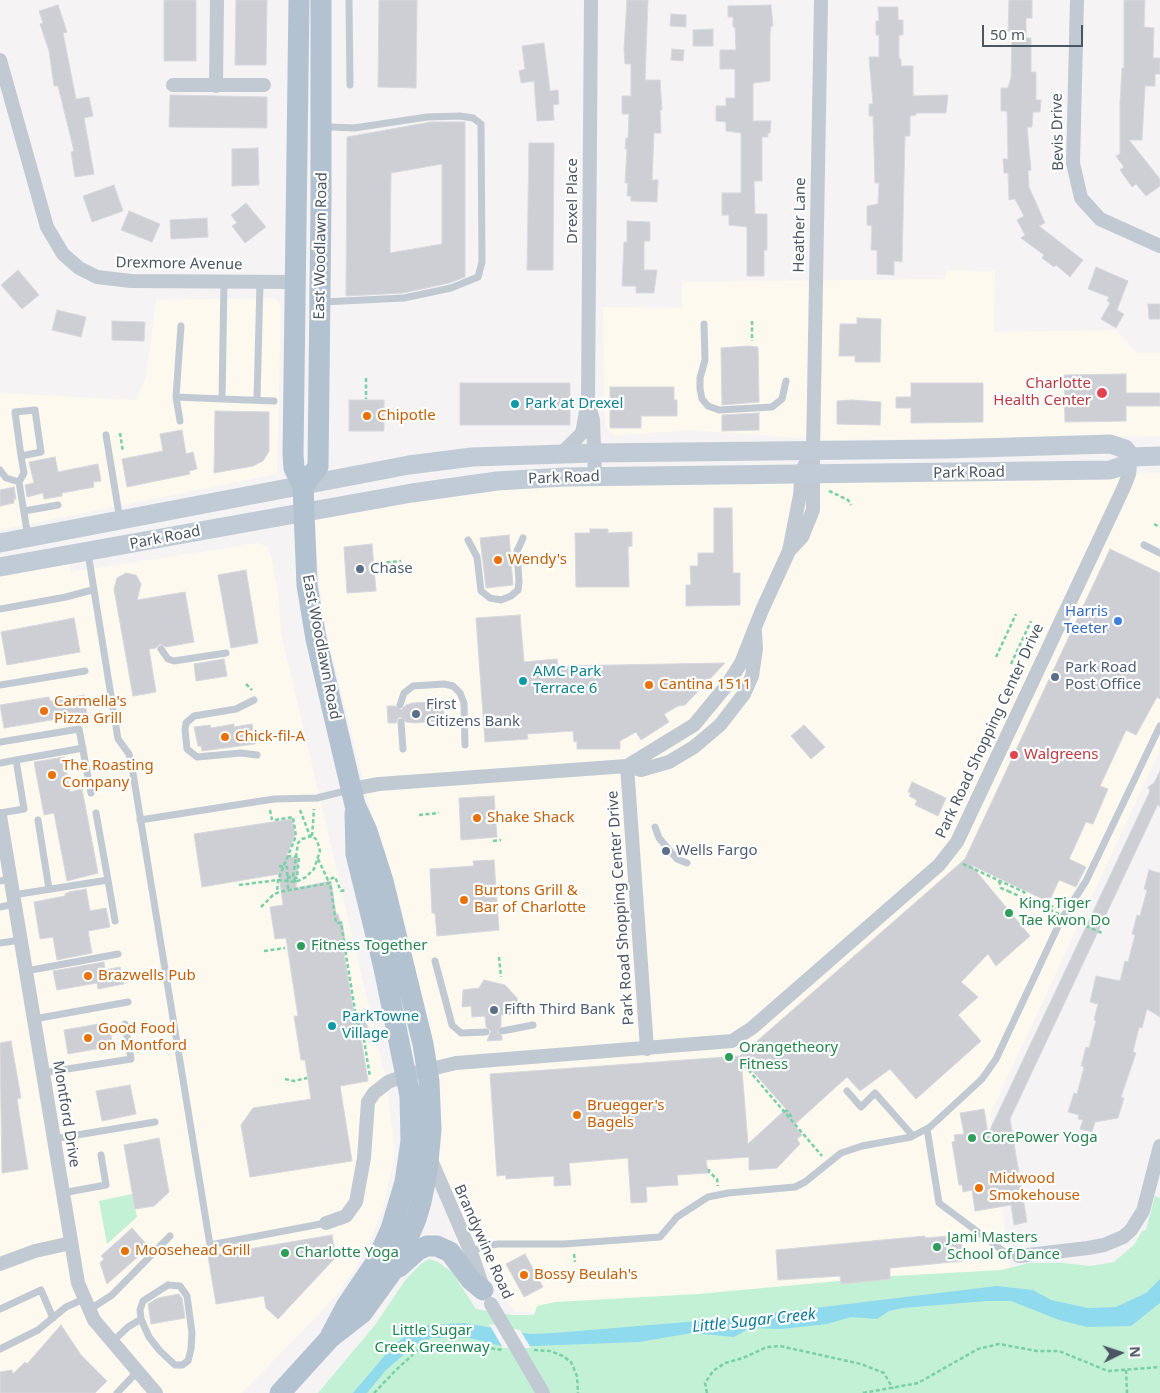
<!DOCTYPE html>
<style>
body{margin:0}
#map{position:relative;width:1160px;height:1393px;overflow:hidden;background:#f5f3f3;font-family:"Noto Sans",sans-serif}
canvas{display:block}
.north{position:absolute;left:1095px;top:1328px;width:50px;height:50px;-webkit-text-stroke:4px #fff;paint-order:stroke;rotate:86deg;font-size:14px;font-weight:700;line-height:20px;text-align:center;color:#4a5661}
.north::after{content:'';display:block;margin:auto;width:18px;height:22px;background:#4a5661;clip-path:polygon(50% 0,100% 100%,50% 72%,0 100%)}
.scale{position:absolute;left:982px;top:25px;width:101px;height:22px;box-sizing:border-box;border:2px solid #4a5661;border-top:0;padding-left:6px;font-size:15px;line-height:18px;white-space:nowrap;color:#4a5661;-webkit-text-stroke:4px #fff;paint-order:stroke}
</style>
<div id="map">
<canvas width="1160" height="1393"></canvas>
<div class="north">N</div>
<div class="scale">50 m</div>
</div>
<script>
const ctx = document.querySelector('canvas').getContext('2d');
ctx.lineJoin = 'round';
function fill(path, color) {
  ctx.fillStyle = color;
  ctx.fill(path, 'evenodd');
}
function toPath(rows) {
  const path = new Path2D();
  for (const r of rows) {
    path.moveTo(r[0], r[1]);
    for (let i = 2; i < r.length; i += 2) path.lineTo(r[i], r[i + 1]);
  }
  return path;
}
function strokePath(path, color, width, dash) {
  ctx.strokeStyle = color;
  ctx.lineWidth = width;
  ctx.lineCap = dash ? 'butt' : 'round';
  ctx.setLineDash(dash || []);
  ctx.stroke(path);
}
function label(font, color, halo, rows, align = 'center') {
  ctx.font = font + ' "Noto Sans",sans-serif';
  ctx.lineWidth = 4.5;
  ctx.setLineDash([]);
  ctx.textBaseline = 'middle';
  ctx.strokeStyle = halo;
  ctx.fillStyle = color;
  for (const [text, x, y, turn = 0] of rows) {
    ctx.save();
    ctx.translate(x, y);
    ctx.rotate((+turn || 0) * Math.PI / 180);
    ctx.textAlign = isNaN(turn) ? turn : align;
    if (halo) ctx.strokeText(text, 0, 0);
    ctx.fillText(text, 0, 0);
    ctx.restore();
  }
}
const commercial = toPath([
 [946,270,995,271,994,332,1115,330,1137,353,1160,353,1160,436,827,440,690,430,615,436,605,426,603,307,682,308,682,282,945,279],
 [275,298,281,307,277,474,0,530,0,393,136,400,146,377,156,300],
 [1160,473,1160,750,990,1115,1011,1274,651,1308,515,1312,472,1246,441,1181,379,845,323,617,313,516,472,488],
 [258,543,267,546,271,555,278,592,281,633,387,1084,395,1154,383,1208,370,1241,353,1272,332,1300,242,1393,0,1393,0,577,69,564,71,572]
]);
const green = toPath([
 [132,1194,137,1217,107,1244,99,1201],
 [1155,1196,1160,1198,1160,1393,318,1393,375,1325,406,1279,421,1264,429,1259,438,1262,452,1272,476,1309,512,1315,534,1315,537,1306,555,1302,698,1294,893,1276,1001,1270,1029,1263,1064,1263,1090,1266,1114,1262,1134,1245,1142,1231,1146,1230]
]);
const water = toPath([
 [1160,1279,1160,1303,1131,1326,1087,1327,1059,1320,1011,1301,987,1301,903,1308,889,1311,877,1319,851,1317,827,1324,782,1329,750,1328,734,1337,692,1333,639,1342,534,1346,501,1346,469,1338,431,1338,415,1345,386,1370,367,1393,353,1393,392,1347,411,1331,429,1325,464,1323,530,1334,554,1333,723,1319,997,1286,1033,1290,1051,1300,1088,1308,1116,1307,1146,1293]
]);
const pier = toPath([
 [489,1324,520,1330,531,1348,503,1348]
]);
const building = toPath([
 [164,0,196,0,196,61,164,61,164,0],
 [236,0,267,0,266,65,235,65,236,0],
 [379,0,417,0,416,88,378,87,379,0],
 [627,0,648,0,645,80,660,80,662,110,660,110,661,133,654,133,652,180,658,180,657,202,631,201,631,196,627,196,628,183,625,183,627,149,625,149,626,138,628,138,629,114,622,114,622,96,631,96,631,64,625,64,624,49,627,0],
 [1009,0,1032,0,1032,18,1026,18,1026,38,1031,38,1031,72,1036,72,1036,100,1041,100,1040,112,1033,112,1032,127,1027,127,1031,170,1028,171,1029,187,1045,223,1039,226,1083,260,1070,277,1056,265,1054,267,1042,258,1044,255,1021,238,1025,235,1017,220,1024,216,1015,199,1009,200,1008,173,1004,173,1003,159,1008,159,1007,111,1001,111,1001,88,1008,88,1011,78,1012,31,1008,31,1009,0],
 [1124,0,1145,0,1144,27,1154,28,1153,58,1160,58,1160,74,1155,74,1155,86,1145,86,1142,140,1129,140,1160,179,1160,186,1146,196,1136,184,1132,187,1120,170,1124,167,1116,156,1120,154,1120,103,1122,68,1124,68,1124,0],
 [58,5,67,32,63,33,76,99,89,97,93,116,84,118,94,174,75,177,71,152,74,151,58,86,54,86,49,51,40,24,43,23,39,11,58,5],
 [771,5,773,26,771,26,770,34,770,81,753,83,753,121,771,121,770,133,768,133,768,137,762,137,762,181,754,181,755,214,767,214,767,250,764,250,764,276,747,276,747,227,729,225,729,215,722,215,722,193,741,193,741,133,726,131,726,122,716,121,716,106,726,106,726,98,735,98,735,69,720,69,720,50,736,50,735,27,733,27,733,17,728,17,728,6,771,5],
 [878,7,898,7,898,20,903,20,903,35,899,35,899,59,901,59,901,66,913,66,913,96,948,95,946,113,916,113,916,115,910,116,910,136,905,136,902,262,894,261,894,275,877,274,877,250,871,250,872,226,867,225,867,206,878,204,879,183,875,183,873,116,869,116,869,104,873,104,869,57,879,57,879,35,876,35,876,21,879,21,878,7],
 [671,14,686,15,686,27,670,26,671,14],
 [713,29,713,46,693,46,693,30,713,29],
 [544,43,550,91,558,90,559,104,553,105,554,120,537,121,534,81,521,83,519,71,525,69,522,46,544,43],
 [672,49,684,50,683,61,671,60,672,49],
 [170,95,267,97,267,128,169,127,170,95],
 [431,122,465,122,465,277,449,283,403,293,346,296,347,137,431,122],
 [442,164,442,244,390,253,391,173,442,164],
 [529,143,554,143,553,270,527,270,529,143],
 [258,148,259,185,232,186,232,149,258,148],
 [114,185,123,211,92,222,83,196,114,185],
 [246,203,266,227,245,243,232,226,237,223,231,215,246,203],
 [129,211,160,224,152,242,121,230,129,211],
 [207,218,208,237,171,239,170,220,207,218],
 [627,221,650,222,650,241,644,241,644,270,657,270,654,293,636,293,636,286,622,286,624,242,627,242,627,221],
 [1096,267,1128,281,1117,310,1124,314,1116,328,1101,319,1110,303,1107,301,1109,297,1088,289,1096,267],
 [18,270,39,295,22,309,1,285,18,270],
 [1148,304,1160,304,1160,319,1149,319,1148,304],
 [57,310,86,317,81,337,52,330,57,310],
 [857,318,881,319,880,362,855,362,855,356,839,356,840,324,857,324,857,318],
 [112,321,145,322,144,341,112,340,112,321],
 [748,346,758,347,759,402,722,405,721,348,748,346],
 [1126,374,1126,393,1160,393,1160,406,1126,406,1126,421,1065,422,1064,375,1126,374],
 [460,383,570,383,570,425,460,425,460,383],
 [911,383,983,383,983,422,911,423,911,408,896,408,896,397,911,397,911,383],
 [610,387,674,387,674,400,677,400,677,416,641,416,641,428,610,428,610,387],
 [349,400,384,400,384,431,349,431,349,400],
 [852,400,881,402,880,425,837,424,837,401,852,400],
 [215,411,269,412,269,451,263,461,253,466,214,473,215,411],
 [759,413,759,430,722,431,722,415,759,413],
 [182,430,186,454,193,452,197,469,189,471,190,474,127,487,122,459,163,451,160,434,182,430],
 [55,457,58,472,98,464,101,481,93,482,94,487,62,493,62,496,44,499,43,493,27,497,25,485,34,483,29,462,55,457],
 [14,487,16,499,14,499,14,503,0,506,0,490,14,487],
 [714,508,732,508,733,573,740,573,740,605,686,606,686,585,691,585,690,566,698,566,698,553,714,553,714,508],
 [590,529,608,529,608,533,632,532,632,546,628,547,629,587,576,587,575,533,590,533,590,529],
 [509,535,513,585,486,588,480,538,509,535],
 [372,544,376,591,347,593,344,547,372,544],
 [1110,549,1160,573,1160,699,1157,697,1136,735,1126,730,1100,786,1108,789,1093,824,1086,822,1069,859,1086,867,1076,887,1059,880,1049,902,971,865,1030,936,996,966,988,954,961,982,978,997,958,1015,981,1041,916,1099,890,1069,860,1091,847,1077,794,1125,802,1135,797,1139,800,1144,777,1168,749,1170,749,1157,706,1160,708,1173,677,1175,678,1185,646,1187,647,1202,631,1203,628,1158,569,1163,571,1185,554,1186,554,1176,506,1179,506,1175,497,1176,490,1074,740,1056,965,859,1110,549],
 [741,1058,786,1109,748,1144,741,1058],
 [246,570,258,643,231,648,218,575,246,570],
 [126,573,136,575,141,584,137,600,185,592,194,642,166,647,160,644,156,648,149,649,156,692,133,696,114,589,117,578,126,573],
 [520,615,524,662,557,659,558,666,725,663,685,705,678,706,664,714,669,722,641,740,636,732,620,741,620,749,577,749,577,741,574,742,573,731,527,734,528,739,485,742,476,618,520,615],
 [74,618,80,652,7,665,1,632,74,618],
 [224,659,227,676,196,681,194,664,224,659],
 [84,695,87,714,4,728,0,705,49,697,50,701,84,695],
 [443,701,444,721,414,723,406,722,401,717,398,718,396,723,388,723,387,706,395,706,401,710,406,705,413,703,443,701],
 [234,724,234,727,252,724,255,744,202,751,201,746,198,746,194,727,210,725,211,728,234,724],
 [804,725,825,747,811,759,791,736,804,725],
 [64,757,70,792,82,789,98,873,67,881,54,813,44,815,34,762,64,757],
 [1160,771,1160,807,1158,804,1010,1119,1027,1222,1014,1225,1011,1205,975,1211,972,1190,963,1192,962,1185,959,1185,952,1142,955,1141,954,1135,964,1134,960,1113,984,1109,988,1134,1150,791,1148,787,1154,783,1160,771],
 [912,782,946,798,938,816,915,805,917,800,909,796,911,793,908,792,912,782],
 [494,796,497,837,461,840,459,798,494,796],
 [292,819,295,835,286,857,298,858,296,888,331,881,336,914,338,914,340,921,342,921,347,952,344,953,355,1020,363,1017,371,1033,361,1038,368,1081,340,1086,352,1161,250,1177,241,1125,253,1108,311,1099,305,1060,301,1060,294,1016,298,1016,286,938,275,939,270,907,283,905,279,874,202,887,194,834,292,819],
 [494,860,499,930,437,936,435,913,432,913,430,869,474,866,473,861,494,860],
 [1149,870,1160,873,1160,1017,1147,1009,1142,1028,1139,1027,1133,1052,1136,1053,1121,1097,1124,1098,1118,1118,1095,1122,1092,1132,1080,1129,1083,1120,1078,1119,1079,1115,1068,1112,1074,1093,1077,1094,1084,1067,1081,1066,1086,1047,1089,1048,1096,1021,1094,1020,1098,1004,1090,1002,1096,976,1120,981,1125,961,1128,962,1135,935,1132,934,1137,915,1140,916,1147,890,1144,889,1149,870],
 [86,889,90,911,106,908,110,927,88,931,92,953,57,960,53,937,40,939,34,902,65,896,65,894,69,892,86,889],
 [104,962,105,970,120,967,124,984,98,989,97,983,57,990,53,971,104,962],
 [484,980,505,985,517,998,518,1014,501,1015,501,1026,497,1032,502,1036,502,1040,487,1041,491,1031,486,1027,485,1016,472,1017,471,1006,462,1007,463,990,479,988,484,980],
 [104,1023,104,1026,109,1025,113,1046,68,1054,64,1030,104,1023],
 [11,1041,21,1098,17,1099,28,1169,2,1173,0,1043,11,1041],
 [130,1085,136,1114,102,1121,96,1091,130,1085],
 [159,1138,169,1192,154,1206,135,1209,124,1145,159,1138],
 [132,1228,149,1247,107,1284,100,1263,104,1259,101,1256,132,1228],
 [332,1235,336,1257,278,1319,266,1308,264,1296,216,1304,208,1256,332,1235],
 [961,1235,963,1261,890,1268,890,1279,841,1284,840,1276,778,1280,776,1250,925,1236,925,1238,961,1235],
 [525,1254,543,1287,524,1297,506,1264,525,1254],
 [179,1294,182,1298,185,1318,151,1324,148,1304,158,1298,179,1294],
 [61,1325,81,1355,107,1381,95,1393,0,1393,0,1372,12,1370,13,1374,25,1362,27,1364,61,1325]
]);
const path = toPath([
 [752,321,752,341],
 [366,378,366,399],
 [120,433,123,452],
 [829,491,848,500,851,505],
 [1154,524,1160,527],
 [380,563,401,561],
 [996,657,1016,614],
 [1011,664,1031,621],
 [246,684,252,690],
 [270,810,272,820],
 [300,810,310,836],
 [419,815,439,813],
 [275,820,293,817,296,836,278,880,277,893],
 [312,836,314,809],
 [493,841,501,840],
 [318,859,328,880,335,877,341,891,346,890],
 [963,864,1024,892,1026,897,1057,908],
 [999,881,1001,888,1008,891],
 [239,885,278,880,296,882,306,877,314,869,320,851,317,840,312,836,302,839,298,843,293,877,296,882],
 [261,907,273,895,279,892,330,883,336,923,341,923,357,1023,362,1027,370,1077],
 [1086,926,1102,933],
 [264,951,285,948],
 [499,957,501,977],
 [740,1060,822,1156],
 [285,1079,294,1081,307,1078],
 [784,1111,787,1111,791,1116,791,1120],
 [709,1169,709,1172,717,1179,718,1186],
 [574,1254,575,1262],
 [534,1350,550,1351,563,1356,571,1362,577,1376,578,1393],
 [1126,1370,1127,1393],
 [374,1393,397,1369,419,1349,428,1345,452,1343,503,1350],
 [707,1393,705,1383,713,1371,725,1363,743,1358,767,1347,780,1346,861,1364,884,1373,893,1389],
 [863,1393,918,1383,978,1349,999,1344,1037,1351,1059,1351,1108,1371,1160,1367]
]);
const service = toPath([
 [349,0,350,85],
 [224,282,222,399,274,401],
 [323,302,404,298,451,288,478,277,482,262,481,124,473,118,460,116,427,117,354,128,332,127],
 [704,324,705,360,700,378,700,389,702,399,708,406,719,410,772,407,782,399,786,381],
 [181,326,176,397,222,399],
 [176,397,180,421],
 [257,400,260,282],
 [106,435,120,520],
 [21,456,41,452,35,410,15,412,21,456,24,473,19,482,28,537],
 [0,470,6,478,19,482],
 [24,511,58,505],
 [468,540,477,557,481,591,490,598,501,600,511,596,518,590,519,582,517,551,523,538],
 [1144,545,1160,553],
 [88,553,118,739,129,754,132,767,210,1245,326,1223],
 [0,609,66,597,92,590],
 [161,649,168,659,174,661,226,653],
 [0,685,85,671],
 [254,700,236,709,194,716,186,723,185,730,187,749,197,757,241,753,257,755],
 [400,705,404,693,413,686,444,684,453,686,460,693,464,703,465,745],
 [401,722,403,749],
 [0,742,79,729,91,793],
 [0,763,16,760],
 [0,813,24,809,16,760,83,748],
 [38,820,49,889],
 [140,820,274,799,317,798,349,790],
 [655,827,659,838,677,859,687,863],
 [108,880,115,921],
 [0,881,10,879],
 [13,895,108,880,96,813],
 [0,907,15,904],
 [0,943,21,940],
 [435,961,452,1025,461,1033,486,1032],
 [26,971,118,954],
 [34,1019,128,1002],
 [502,1031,533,1025],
 [42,1073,131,1059,125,1024],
 [847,1091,861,1107,875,1093,913,1136],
 [927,1129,939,1203,1006,1253,1019,1256],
 [53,1139,155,1122],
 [62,1193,106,1185,101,1155],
 [470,1252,485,1246,498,1244,564,1244,660,1237,677,1217,708,1197,728,1193,795,1187,805,1182,841,1153,862,1146,911,1137,930,1127,982,1079,996,1059,1061,920,1086,881,1160,726],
 [168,1285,180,1286,187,1296,192,1333,191,1349,188,1361,182,1365,175,1365,160,1351,149,1337,141,1319,140,1310,143,1301,168,1285],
 [0,1309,41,1290,53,1318],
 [89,1310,112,1295,170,1236],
 [112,1342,128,1327,141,1319],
 [0,1349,38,1330,66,1307,84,1299],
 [117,1393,137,1372]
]);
const minor = toPath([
 [1077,0,1073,163,1081,198,1100,219,1160,246],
 [0,60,47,227,63,254,79,268,97,277,131,281,296,282],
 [173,85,264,85],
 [216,86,217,0],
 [588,401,591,0],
 [813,451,821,0],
 [813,451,813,510,802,537,789,551,800,495,802,470,813,451],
 [562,453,582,433,588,401,593,420,595,477],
 [755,632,756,649,752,676,744,694,720,725,694,747,669,762,641,770,627,766,694,725,727,685,741,663,762,610,789,551],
 [352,789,379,784,627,766,647,1049],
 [0,816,78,1283,94,1320,156,1393],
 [431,1160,472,1255,483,1288],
 [326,1223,346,1216,356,1202,364,1158,368,1102,374,1093,388,1082,406,1075,456,1063,732,1041,752,1028,939,865,957,842,1124,487,1129,474,1131,455],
 [1019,1256,1088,1248,1104,1245,1123,1237,1131,1230,1143,1211,1160,1146],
 [0,1264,35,1251,71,1243]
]);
const secondary = toPath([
 [1131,457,1160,456],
 [0,543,409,465,472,457,594,453,945,449,1110,444,1125,449,1131,457],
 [0,567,412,493,497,481,565,477,1110,470,1125,465,1131,457]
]);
const primary = toPath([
 [303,486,318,467,321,202,321,0],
 [399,1267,418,1250,427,1246,437,1246,450,1252,471,1280,483,1290],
 [331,1335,347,1305,376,1262,391,1229,405,1182,411,1141,410,1096,384,968,356,854,355,813],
 [280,1393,330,1338,362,1313,396,1266,416,1219,421,1202,427,1172,431,1130,429,1081,423,1044,383,881,367,831,355,805,316,639,307,585,303,486,294,468,293,454,299,0]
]);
const pathBridge = toPath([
 [279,866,287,867,288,889],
 [287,877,297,878,299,857,288,856],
 [1008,891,1086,926]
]);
const minorBridge = toPath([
 [491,1304,543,1393]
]);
const markers = [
 [1102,393,6,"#e0444e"],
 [515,404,5,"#0f9aa8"],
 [367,416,5,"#e8710a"],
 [498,560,5,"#e8710a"],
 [360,569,5,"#5c6f8a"],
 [1118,621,5,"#3f7fe0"],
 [1055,677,5,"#5c6f8a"],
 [523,681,5,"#0f9aa8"],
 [649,685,5,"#e8710a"],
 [44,711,5,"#e8710a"],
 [416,714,5,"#5c6f8a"],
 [225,737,5,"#e8710a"],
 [1014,755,5,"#e0444e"],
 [52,775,5,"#e8710a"],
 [477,818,5,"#e8710a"],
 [666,851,5,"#5c6f8a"],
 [464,900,5,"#e8710a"],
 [1009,913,5,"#2e9e5b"],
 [301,946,5,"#2e9e5b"],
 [88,976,5,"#e8710a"],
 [494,1010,5,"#5c6f8a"],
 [332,1026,5,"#0f9aa8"],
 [88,1038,5,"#e8710a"],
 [729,1057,5,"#2e9e5b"],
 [577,1115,5,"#e8710a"],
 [972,1138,5,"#2e9e5b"],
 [979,1188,5,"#e8710a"],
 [937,1247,5,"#2e9e5b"],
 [125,1251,5,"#e8710a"],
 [285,1253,5,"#2e9e5b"],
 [524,1275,5,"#e8710a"]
];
const streetNames = [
 ["Bevis Drive",1058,132,-91],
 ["Drexel Place",573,201,-90],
 ["Heather Lane",800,225,-89],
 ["East Woodlawn Road",321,246,-89],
 ["Drexmore Avenue",179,264,1],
 ["Park Road",969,473,-1],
 ["Park Road",564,478,-2],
 ["Park Road",165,538,-11],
 ["East Woodlawn Road",321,647,79],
 ["Park Road Shopping Center Drive",990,731,-65],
 ["Park Road Shopping Center Drive",621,908,-94],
 ["Montford Drive",66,1114,81],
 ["Brandywine Road",483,1242,66]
];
const healthNames = [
 ["Charlotte",1091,384],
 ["Health Center",1091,401],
 ["Walgreens",1024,755,"left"]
];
const cultureNames = [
 ["Park at Drexel",525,404],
 ["AMC Park",533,672],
 ["Terrace 6",533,689],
 ["ParkTowne",342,1017],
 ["Village",342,1034]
];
const foodNames = [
 ["Chipotle",377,416],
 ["Wendy's",508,560],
 ["Cantina 1511",659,685],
 ["Carmella's",54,702],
 ["Pizza Grill",54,719],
 ["Chick-fil-A",235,737],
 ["The Roasting",62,766],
 ["Company",62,783],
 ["Shake Shack",487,818],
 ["Burtons Grill &",474,891],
 ["Bar of Charlotte",474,908],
 ["Brazwells Pub",98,976],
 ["Good Food",98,1029],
 ["on Montford",98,1046],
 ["Bruegger's",587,1106],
 ["Bagels",587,1123],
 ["Midwood",989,1179],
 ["Smokehouse",989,1196],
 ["Moosehead Grill",135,1251],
 ["Bossy Beulah's",534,1275]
];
const serviceNames = [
 ["Chase",370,569],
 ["Park Road",1065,668],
 ["Post Office",1065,685],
 ["First",426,705],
 ["Citizens Bank",426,722],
 ["Wells Fargo",676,851],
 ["Fifth Third Bank",504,1010]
];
const shopNames = [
 ["Harris",1108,612],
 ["Teeter",1108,629]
];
const leisureNames = [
 ["King Tiger",1019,904],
 ["Tae Kwon Do",1019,921],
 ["Fitness Together",311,946],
 ["Orangetheory",739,1048],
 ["Fitness",739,1065],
 ["CorePower Yoga",982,1138],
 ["Jami Masters",947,1238],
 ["School of Dance",947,1255],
 ["Charlotte Yoga",295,1253]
];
const parkNames = [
 ["Little Sugar",432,1331],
 ["Creek Greenway",432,1348]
];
const waterNames = [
 ["Little Sugar Creek",754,1321,-6]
];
fill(commercial, '#fdf9ef');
fill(green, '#c3f1d5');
fill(water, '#90daee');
fill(pier, '#f5f3f3');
fill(building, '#cdcfd5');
strokePath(building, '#d7d9de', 1);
strokePath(path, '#7ad0a6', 2.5, [4, 2.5]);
strokePath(service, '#c1cad2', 7);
strokePath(minor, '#c1cad2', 14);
strokePath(secondary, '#c1cbd6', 19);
strokePath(primary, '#b3c2d1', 21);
strokePath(pathBridge, '#7ad0a6', 2.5, [4, 2.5]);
strokePath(minorBridge, '#c1cad2', 14);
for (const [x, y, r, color] of markers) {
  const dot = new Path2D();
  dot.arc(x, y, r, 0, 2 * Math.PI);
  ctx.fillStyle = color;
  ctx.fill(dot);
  strokePath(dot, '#fff', 2);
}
label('15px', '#4a5661', '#fff', streetNames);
label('15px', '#be3a42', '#fff', healthNames, 'right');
label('15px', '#0d838f', '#fff', cultureNames, 'left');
label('15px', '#c56008', '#fff', foodNames, 'left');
label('15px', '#4e5e75', '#fff', serviceNames, 'left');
label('15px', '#366cbe', '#fff', shopNames, 'right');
label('15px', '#27864d', '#fff', leisureNames, 'left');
label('15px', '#17864f', '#fff', parkNames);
label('italic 16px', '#0c7c9b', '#fff', waterNames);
</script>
